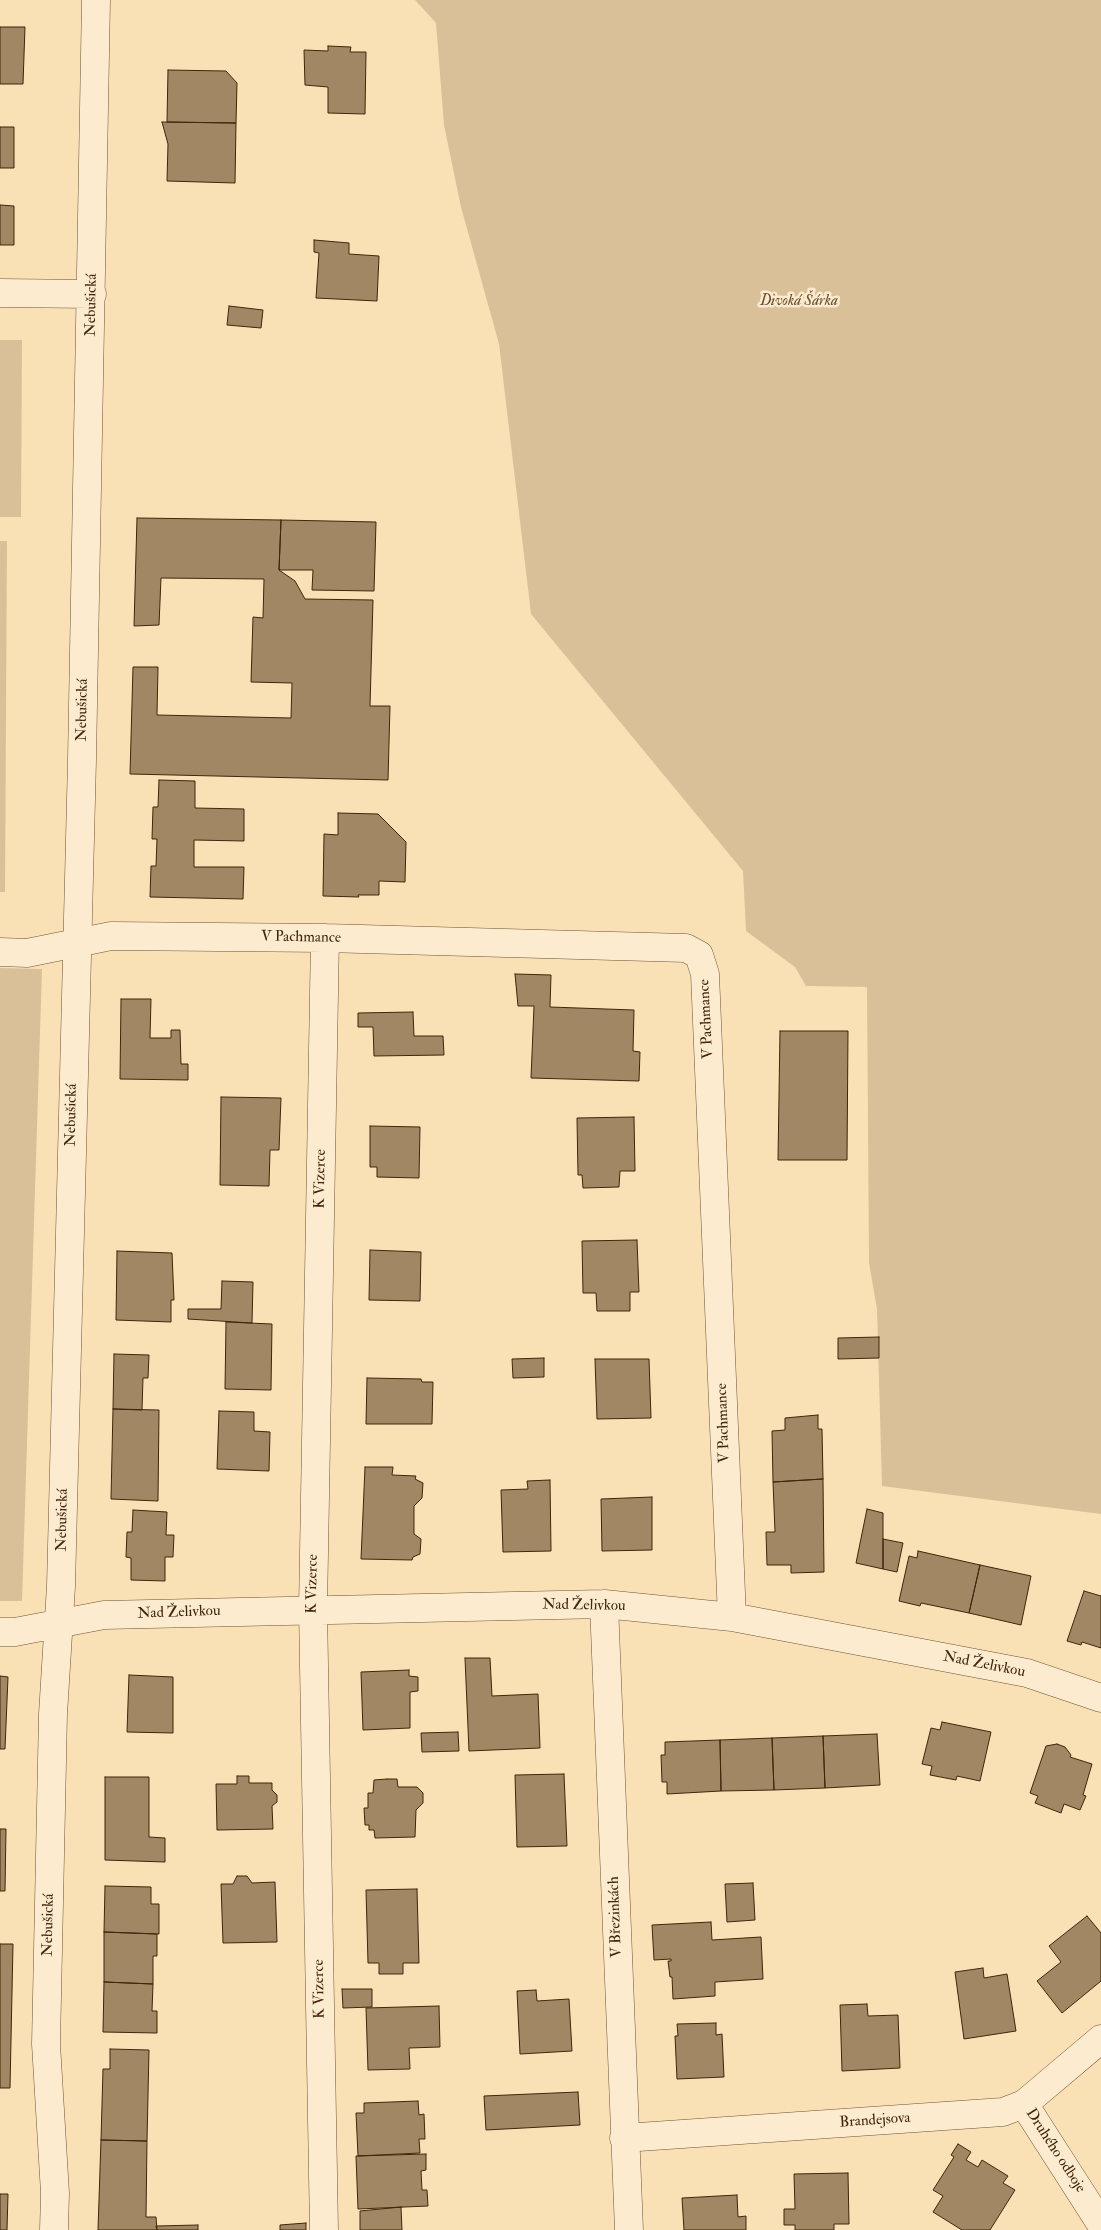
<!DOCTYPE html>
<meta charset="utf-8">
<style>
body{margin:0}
canvas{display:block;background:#fae0b5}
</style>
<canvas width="1101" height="2230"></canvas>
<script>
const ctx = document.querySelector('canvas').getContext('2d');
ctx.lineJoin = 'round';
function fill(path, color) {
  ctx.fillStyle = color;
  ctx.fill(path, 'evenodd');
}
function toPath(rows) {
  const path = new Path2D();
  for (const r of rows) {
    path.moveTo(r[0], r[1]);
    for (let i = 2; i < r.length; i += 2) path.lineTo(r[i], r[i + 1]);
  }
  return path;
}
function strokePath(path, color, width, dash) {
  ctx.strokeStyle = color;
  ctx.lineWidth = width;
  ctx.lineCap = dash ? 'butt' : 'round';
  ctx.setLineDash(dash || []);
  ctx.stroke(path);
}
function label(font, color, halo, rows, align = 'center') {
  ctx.font = font + ' "IM FELL Double Pica",serif';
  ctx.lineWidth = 5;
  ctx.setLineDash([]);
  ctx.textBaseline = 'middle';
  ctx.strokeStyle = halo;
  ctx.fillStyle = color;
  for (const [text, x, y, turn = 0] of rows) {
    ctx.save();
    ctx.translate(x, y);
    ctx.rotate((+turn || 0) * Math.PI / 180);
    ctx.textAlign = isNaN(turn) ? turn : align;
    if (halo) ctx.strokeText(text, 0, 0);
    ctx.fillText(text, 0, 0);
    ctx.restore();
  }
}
const green = toPath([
 [415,0,1101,0,1101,1514,882,1486,877,1309,869,1263,867,987,806,986,795,967,746,931,743,871,531,614,499,344,461,207,444,125,436,23],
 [0,340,22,340,21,517,0,517],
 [0,541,7,541,5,892,0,892],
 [0,968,42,969,22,1601,0,1601]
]);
const building = toPath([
 [0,27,25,27,23,84,0,84,0,27],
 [328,46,351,47,350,52,366,52,365,114,328,113,328,87,305,85,304,50,328,51,328,46],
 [168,70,226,71,237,83,236,123,167,122,168,70],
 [162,122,236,123,235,183,167,181,168,144,162,122],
 [0,127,14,127,14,168,0,168,0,127],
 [0,205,14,206,14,245,0,245,0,205],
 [314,240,349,243,349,254,379,256,377,301,316,298,319,253,314,252,314,240],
 [229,306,263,310,261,328,227,325,229,306],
 [137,518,281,520,279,570,295,581,305,599,373,600,370,706,390,706,388,780,130,774,133,667,158,667,157,715,291,718,292,683,251,682,253,617,263,618,264,579,161,578,159,625,134,626,137,518],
 [281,520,376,522,374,591,312,590,313,570,279,570,281,520],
 [159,780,195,781,195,808,244,809,244,841,194,840,194,867,244,867,243,899,150,897,151,866,156,866,157,839,152,839,153,807,158,807,159,780],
 [338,813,378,814,406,842,405,882,379,881,379,895,358,895,359,897,323,896,324,834,338,835,338,813],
 [515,974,551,975,550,1007,634,1010,633,1051,640,1052,639,1081,531,1078,534,1006,518,1006,515,974],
 [121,999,151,999,150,1038,171,1038,171,1030,180,1030,181,1064,188,1064,188,1080,120,1079,121,999],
 [413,1012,414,1036,443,1036,444,1055,374,1056,373,1027,358,1027,358,1013,413,1012],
 [780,1031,848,1031,847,1160,778,1160,780,1031],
 [221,1097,281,1098,279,1150,270,1150,269,1186,220,1185,221,1097],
 [634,1117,635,1171,620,1171,619,1187,583,1188,582,1175,578,1175,577,1118,634,1117],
 [370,1126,420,1127,419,1178,377,1177,377,1167,370,1167,370,1126],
 [637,1240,639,1292,630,1292,630,1311,597,1311,596,1293,583,1293,582,1241,637,1240],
 [370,1250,421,1252,420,1301,369,1300,370,1250],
 [117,1251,172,1253,174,1300,171,1300,171,1322,116,1320,117,1251],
 [222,1281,253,1282,252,1323,188,1319,188,1309,221,1309,222,1281],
 [226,1322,272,1324,271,1390,225,1389,226,1322],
 [879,1337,879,1358,838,1359,838,1338,879,1337],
 [114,1354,149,1355,148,1378,143,1378,142,1410,113,1409,114,1354],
 [544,1358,544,1377,513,1378,512,1359,544,1358],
 [595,1359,649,1359,651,1418,597,1419,595,1359],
 [367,1378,421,1379,422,1382,433,1382,432,1424,366,1424,367,1378],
 [113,1409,159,1410,158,1501,111,1499,113,1409],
 [219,1411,254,1412,254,1431,270,1432,269,1471,217,1469,219,1411],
 [818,1415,818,1429,822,1429,823,1479,773,1482,772,1431,785,1430,785,1418,818,1415],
 [365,1467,393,1467,392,1475,416,1476,415,1479,423,1483,422,1498,414,1506,414,1534,421,1539,420,1554,413,1557,412,1560,361,1559,365,1467],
 [823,1479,824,1572,791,1573,791,1565,767,1565,766,1532,775,1532,773,1482,823,1479],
 [550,1480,551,1551,503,1552,501,1490,528,1489,527,1481,550,1480],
 [652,1497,652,1550,602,1551,601,1499,652,1497],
 [867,1509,883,1513,883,1569,856,1563,867,1509],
 [133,1510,167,1512,166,1535,174,1535,173,1557,165,1557,165,1581,131,1580,131,1558,126,1557,127,1532,132,1532,133,1510],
 [883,1539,903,1543,897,1572,883,1569,883,1539],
 [918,1551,980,1565,969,1613,921,1603,920,1606,899,1601,909,1556,917,1558,918,1551],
 [980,1565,1031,1576,1021,1625,969,1613,980,1565],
 [1084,1591,1101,1596,1101,1648,1082,1642,1081,1645,1067,1641,1084,1591],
 [465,1658,490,1658,492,1696,538,1694,540,1748,469,1751,465,1658],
 [409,1670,409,1676,418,1677,418,1691,410,1692,410,1728,363,1730,361,1672,409,1670],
 [129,1675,173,1677,173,1733,127,1732,129,1675],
 [0,1676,8,1677,5,1749,0,1749,0,1676],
 [942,1722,991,1732,980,1781,957,1776,956,1780,930,1775,932,1766,922,1764,931,1728,940,1730,942,1722],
 [458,1732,459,1751,422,1752,421,1733,458,1732],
 [877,1734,880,1785,825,1788,823,1736,877,1734],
 [823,1736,825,1788,774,1790,772,1738,823,1736],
 [772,1738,774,1790,721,1791,720,1740,772,1738],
 [720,1740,721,1791,667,1794,667,1782,662,1782,661,1755,665,1755,665,1742,720,1740],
 [1057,1744,1065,1747,1071,1755,1070,1757,1092,1764,1083,1795,1086,1796,1080,1810,1064,1804,1061,1813,1035,1803,1038,1796,1030,1793,1046,1746,1057,1744],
 [564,1774,567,1846,517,1847,515,1775,564,1774],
 [237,1776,249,1776,249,1783,272,1783,272,1790,277,1795,277,1802,272,1806,273,1829,217,1830,216,1784,237,1784,237,1776],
 [105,1777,149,1777,149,1837,165,1838,165,1862,105,1860,105,1777],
 [387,1779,397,1779,398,1787,417,1787,423,1793,423,1803,416,1810,415,1837,375,1838,374,1830,369,1830,369,1825,365,1825,364,1808,368,1808,368,1793,373,1793,374,1780,387,1779],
 [0,1829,6,1829,5,1891,0,1891,0,1829],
 [237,1876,247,1876,252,1883,275,1882,277,1942,223,1943,221,1884,233,1884,237,1876],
 [753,1883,755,1920,727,1922,725,1884,753,1883],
 [105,1886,151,1887,151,1904,159,1904,159,1934,104,1932,105,1886],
 [417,1889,419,1963,403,1963,403,1974,379,1974,379,1963,368,1963,366,1890,417,1889],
 [1087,1916,1101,1933,1101,1981,1062,2013,1037,1981,1061,1962,1049,1946,1087,1916],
 [711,1922,712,1940,761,1937,763,1979,715,1982,715,1996,673,1999,672,1977,670,1977,668,1961,671,1961,671,1959,654,1960,652,1925,711,1922],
 [104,1932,157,1934,157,1956,153,1956,153,1984,104,1982,104,1932],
 [0,1944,13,1944,10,2088,0,2088,0,1944],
 [983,1968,984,1978,1007,1974,1016,2031,964,2039,955,1972,983,1968],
 [104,1982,153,1984,152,2011,157,2011,157,2033,103,2032,104,1982],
 [342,1989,372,1989,372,2007,343,2008,342,1989],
 [536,1990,537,2001,569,1999,572,2051,520,2054,517,1991,536,1990],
 [867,2004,868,2016,898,2015,900,2068,842,2071,840,2005,867,2004],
 [439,2006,440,2047,409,2048,410,2069,368,2070,366,2008,439,2006],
 [716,2023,716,2035,722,2034,724,2077,677,2079,675,2036,678,2036,677,2024,716,2023],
 [110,2049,149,2050,147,2141,101,2140,103,2069,110,2069,110,2049],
 [578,2092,580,2125,486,2130,484,2096,578,2092],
 [418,2101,419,2115,424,2114,425,2139,419,2139,420,2153,358,2156,356,2113,364,2113,364,2103,418,2101],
 [101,2140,147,2141,146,2217,156,2217,157,2230,98,2230,101,2140],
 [958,2144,971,2152,966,2160,978,2167,982,2160,1008,2176,1003,2183,1015,2190,990,2230,962,2230,933,2212,943,2196,933,2190,954,2157,951,2155,958,2144],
 [426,2154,426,2170,421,2171,422,2190,427,2190,428,2206,358,2209,356,2156,426,2154],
 [848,2173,849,2224,834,2224,834,2230,795,2230,795,2225,784,2225,784,2209,795,2209,794,2174,848,2173],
 [0,2194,8,2194,7,2230,0,2230,0,2194],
 [737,2195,738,2217,746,2216,746,2230,684,2230,682,2198,737,2195],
 [401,2207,402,2230,360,2230,360,2211,401,2207],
 [306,2223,306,2230,280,2230,280,2225,306,2223],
 [198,2225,198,2230,157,2230,156,2226,198,2225]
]);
const minor = toPath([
 [0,293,92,294],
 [0,952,27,953,111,936,325,938,686,948,699,955,705,974,732,1617],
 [604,1604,629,2230],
 [0,1632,15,1632,104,1615,604,1604,732,1617,1027,1673,1101,1698],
 [1024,2104,1101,2224],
 [624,2138,1003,2112,1024,2104,1101,2039],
 [54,2230,55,2193,46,2044,53,1714,61,1586,82,760,96,0],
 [324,2230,313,1609,325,938]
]);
const parkNames = [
 ["Divoká Šárka",799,302]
];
const streetNames = [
 ["Nebušická",92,305,-89],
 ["Nebušická",83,710,-89],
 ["V Pachmance",301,938,1],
 ["V Pachmance",707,1019,-93],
 ["Nebušická",72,1115,-89],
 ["K Vizerce",321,1179,-89],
 ["V Pachmance",724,1423,-92],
 ["Nebušická",63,1520,-89],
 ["K Vizerce",313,1584,-89],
 ["Nad Želivkou",584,1606,1],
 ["Nad Želivkou",179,1613,-2],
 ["Nad Želivkou",984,1665,11],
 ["V Březinkách",616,1917,-92],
 ["Nebušická",49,1925,-89],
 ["K Vizerce",320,1989,-91],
 ["Brandejsova",875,2121,-4],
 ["Druhého odboje",1055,2151,57]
];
fill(green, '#dac098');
fill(building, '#a18763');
strokePath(building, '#40260b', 1);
strokePath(minor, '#6e5436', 29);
strokePath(minor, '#fcebcf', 28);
label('italic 15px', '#664c2e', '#fcebcf', parkNames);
label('15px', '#40260b', '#fcebcf', streetNames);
</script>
